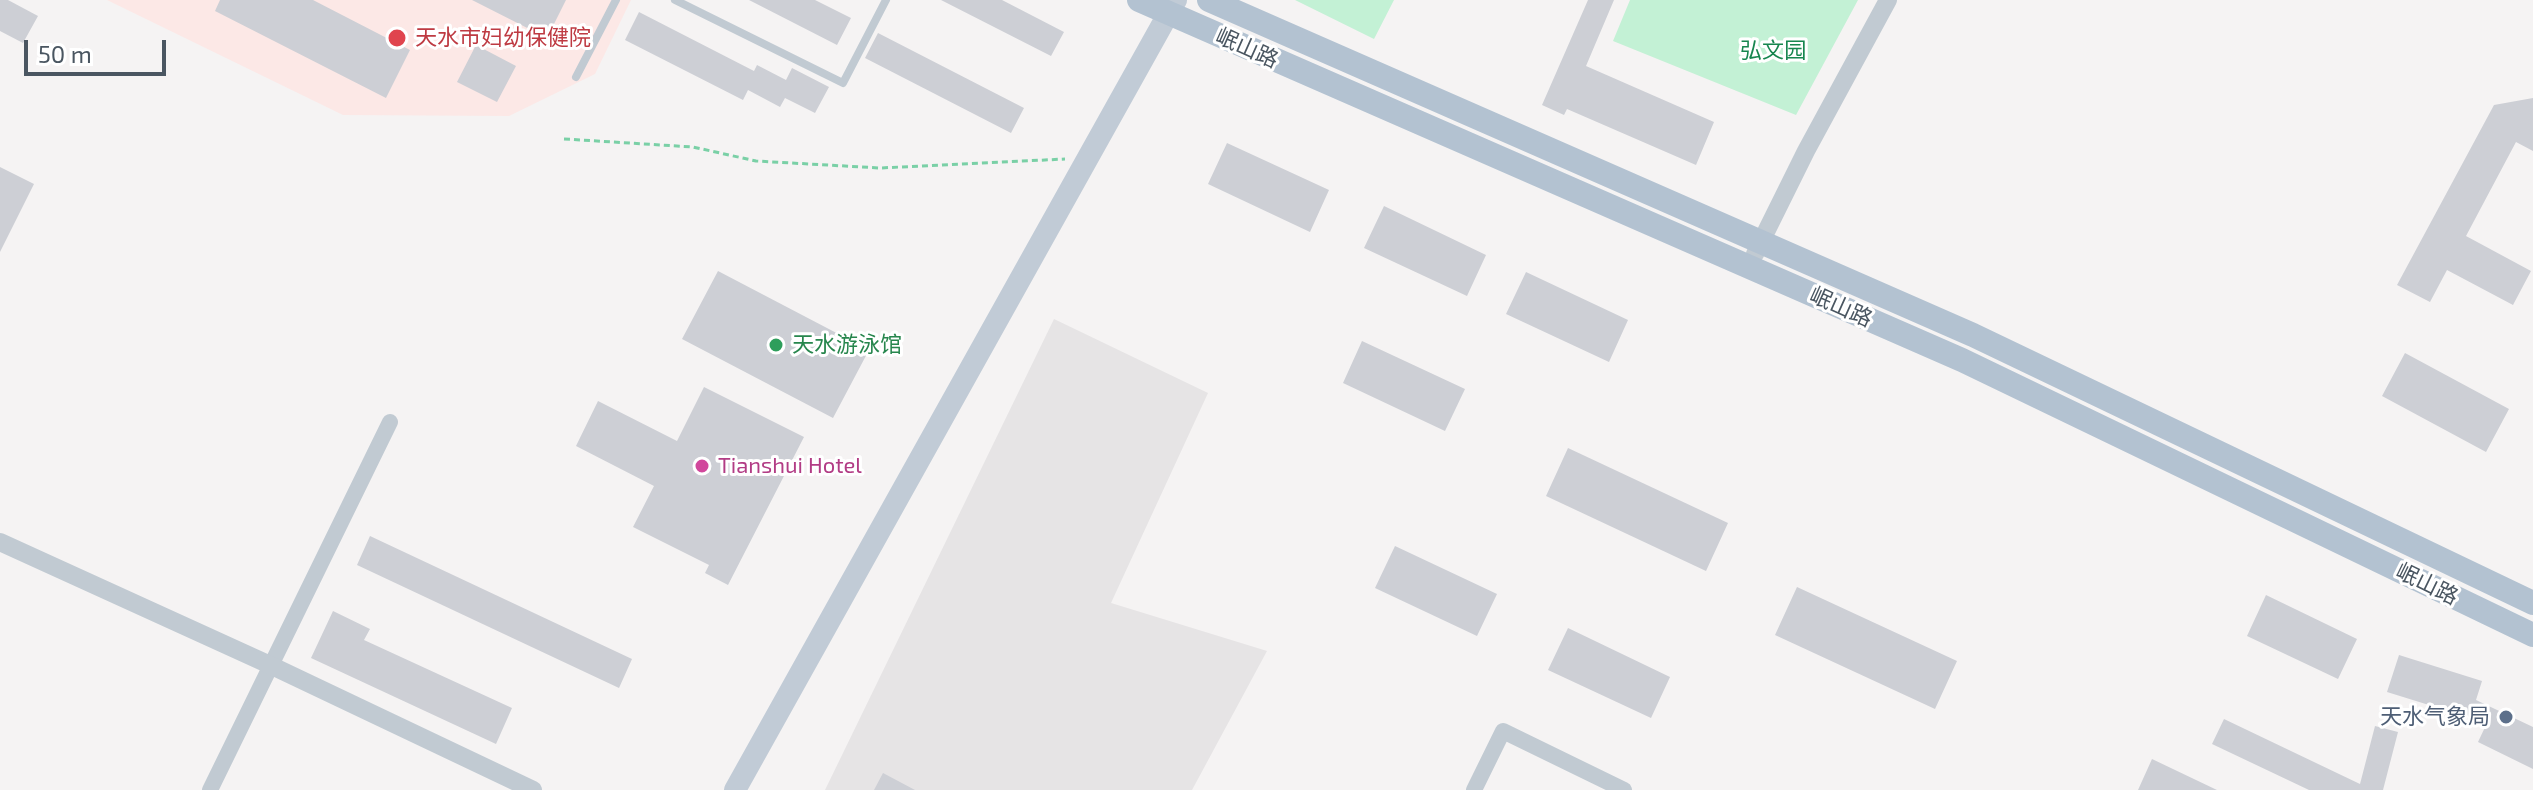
<!DOCTYPE html>
<meta charset="utf-8">
<style>
body{margin:0}
#map{position:relative;width:2533px;height:790px;overflow:hidden;background:#f5f3f3;font-family:"Exo 2",sans-serif}
canvas{display:block}
.scale{position:absolute;left:24px;top:40px;width:142px;height:36px;box-sizing:border-box;border:4px solid #4a5661;border-top:0;padding-left:10px;font-size:24px;line-height:28px;white-space:nowrap;color:#4a5661;-webkit-text-stroke:6px #fff;paint-order:stroke}
</style>
<div id="map">
<canvas width="2533" height="790"></canvas>
<div class="scale">50 m</div>
</div>
<script>
const ctx = document.querySelector('canvas').getContext('2d');
ctx.lineJoin = 'round';
function fill(path, color) {
  ctx.fillStyle = color;
  ctx.fill(path, 'evenodd');
}
function toPath(rows) {
  const path = new Path2D();
  for (const r of rows) {
    path.moveTo(r[0], r[1]);
    for (let i = 2; i < r.length; i += 2) path.lineTo(r[i], r[i + 1]);
  }
  return path;
}
function strokePath(path, color, width, dash) {
  ctx.strokeStyle = color;
  ctx.lineWidth = width;
  ctx.lineCap = dash ? 'butt' : 'round';
  ctx.setLineDash(dash || []);
  ctx.stroke(path);
}
function label(font, color, halo, rows, align = 'center') {
  ctx.font = font + ' "Exo 2","Noto Sans SC",sans-serif';
  ctx.lineWidth = 6;
  ctx.setLineDash([]);
  ctx.textBaseline = 'middle';
  ctx.strokeStyle = halo;
  ctx.fillStyle = color;
  for (const [text, x, y, turn = 0] of rows) {
    ctx.save();
    ctx.translate(x, y);
    ctx.rotate((+turn || 0) * Math.PI / 180);
    ctx.textAlign = isNaN(turn) ? turn : align;
    if (halo) ctx.strokeText(text, 0, 0);
    ctx.fillText(text, 0, 0);
    ctx.restore();
  }
}
const education = toPath([
 [1054,319,1208,393,1111,603,1267,651,1192,790,825,790]
]);
const medical = toPath([
 [107,0,631,0,595,74,509,116,343,115]
]);
const green = toPath([
 [1295,0,1394,0,1374,39],
 [1630,0,1858,0,1796,115,1613,41]
]);
const building = toPath([
 [0,0,8,0,38,16,23,43,0,31],
 [220,0,313,0,410,50,386,98,215,11],
 [472,0,566,0,547,38],
 [749,0,815,0,851,18,837,45],
 [941,0,1002,0,1064,32,1051,56],
 [1588,0,1614,0,1586,66,1714,122,1696,165,1567,109,1564,115,1542,105],
 [639,12,754,71,757,65,786,80,792,68,829,87,815,113,785,98,780,107,748,90,743,100,625,40],
 [878,33,1024,108,1011,133,865,58],
 [476,45,516,66,497,102,457,82],
 [2533,98,2533,151,2516,142,2466,236,2531,271,2513,305,2447,270,2430,302,2397,285,2494,105],
 [1227,143,1329,190,1310,232,1208,184],
 [0,167,34,184,0,252],
 [1384,206,1486,255,1467,296,1364,248],
 [718,271,869,350,833,418,682,339],
 [1526,272,1628,320,1609,362,1506,314],
 [1362,341,1465,389,1445,431,1343,383],
 [2405,353,2509,409,2486,452,2382,396],
 [704,387,804,437,728,585,705,573,709,565,633,527,654,486,576,446,598,401,677,441],
 [1568,448,1728,523,1706,571,1546,496],
 [370,536,632,659,619,688,357,565],
 [1395,546,1497,594,1477,636,1375,588],
 [1797,587,1957,661,1935,709,1775,635],
 [2266,595,2357,639,2338,679,2247,636],
 [333,611,370,629,364,640,512,708,496,744,311,658],
 [1568,628,1670,677,1651,718,1548,670],
 [2399,655,2482,681,2476,700,2533,727,2533,769,2478,742,2487,723,2387,692],
 [2224,719,2360,784,2375,726,2398,732,2383,790,2309,790,2212,744],
 [2152,759,2217,790,2138,790],
 [883,773,915,790,874,790]
]);
const path = toPath([
 [564,139,693,147,756,161,880,168,1065,159]
]);
const service = toPath([
 [675,0,843,83,886,0],
 [576,77,616,0]
]);
const minor = toPath([
 [210,790,390,422],
 [1474,790,1503,731,1624,790]
]);
const tertiary = toPath([
 [1755,254,1806,151,1888,0],
 [0,542,270,665,533,790]
]);
const secondary = toPath([
 [735,790,1176,0]
]);
const primary = toPath([
 [1139,0,1962,360,2533,635],
 [1209,0,1973,335,2533,603]
]);
const markers = [
 [397,38,10,"#e0444e"],
 [776,345,8,"#2e9e5b"],
 [702,466,8,"#d1479c"],
 [2506,717,8,"#5c6f8a"]
];
const healthNames = [
 ["天水市妇幼保健院",415,38]
];
const streetNames = [
 ["岷山路",1247,48,24],
 ["岷山路",1841,307,24],
 ["岷山路",2427,584,26]
];
const parkNames = [
 ["弘文园",1773,51]
];
const leisureNames = [
 ["天水游泳馆",792,345]
];
const hotelNames = [
 ["Tianshui Hotel",718,466]
];
const serviceNames = [
 ["天水气象局",2490,717]
];
fill(education, '#e6e4e5');
fill(medical, '#fce8e6');
fill(green, '#c3f1d5');
fill(building, '#cdcfd5');
strokePath(path, '#7ad0a6', 3, [6, 4]);
strokePath(service, '#c1cad2', 8);
strokePath(minor, '#c1cad2', 16);
strokePath(tertiary, '#c1cad2', 18);
strokePath(secondary, '#c1cbd6', 22);
strokePath(primary, '#b3c2d1', 24);
for (const [x, y, r, color] of markers) {
  const dot = new Path2D();
  dot.arc(x, y, r, 0, 2 * Math.PI);
  ctx.fillStyle = color;
  ctx.fill(dot);
  strokePath(dot, '#fff', 3);
}
label('22px', '#be3a42', '#fff', healthNames, 'left');
label('22px', '#4a5661', '#fff', streetNames);
label('22px', '#17864f', '#fff', parkNames);
label('22px', '#27864d', '#fff', leisureNames, 'left');
label('22px', '#b23c85', '#fff', hotelNames, 'left');
label('22px', '#4e5e75', '#fff', serviceNames, 'right');
</script>
